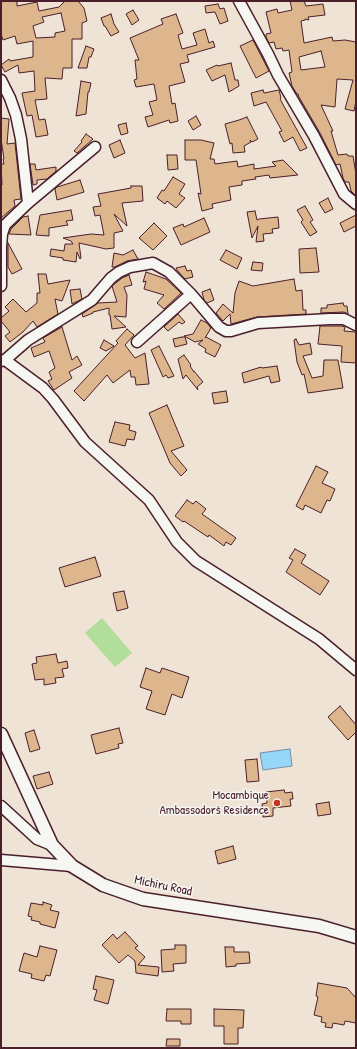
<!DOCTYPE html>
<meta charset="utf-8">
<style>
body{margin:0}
#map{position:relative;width:357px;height:1049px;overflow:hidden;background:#eee3d4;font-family:"Patrick Hand",sans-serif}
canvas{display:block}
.frame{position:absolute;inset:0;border:2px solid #4a1f2b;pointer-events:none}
</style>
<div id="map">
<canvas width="357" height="1049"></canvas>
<div class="frame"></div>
</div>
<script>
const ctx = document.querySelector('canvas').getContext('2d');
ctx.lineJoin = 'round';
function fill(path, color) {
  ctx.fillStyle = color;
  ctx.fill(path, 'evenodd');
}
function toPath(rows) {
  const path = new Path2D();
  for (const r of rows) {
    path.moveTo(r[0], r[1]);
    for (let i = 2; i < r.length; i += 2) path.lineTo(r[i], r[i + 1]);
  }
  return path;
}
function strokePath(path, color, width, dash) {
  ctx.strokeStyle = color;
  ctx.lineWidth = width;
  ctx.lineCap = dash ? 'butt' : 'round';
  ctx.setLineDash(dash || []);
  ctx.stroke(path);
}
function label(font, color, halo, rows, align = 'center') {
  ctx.font = font + ' "Patrick Hand",sans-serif';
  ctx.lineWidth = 3;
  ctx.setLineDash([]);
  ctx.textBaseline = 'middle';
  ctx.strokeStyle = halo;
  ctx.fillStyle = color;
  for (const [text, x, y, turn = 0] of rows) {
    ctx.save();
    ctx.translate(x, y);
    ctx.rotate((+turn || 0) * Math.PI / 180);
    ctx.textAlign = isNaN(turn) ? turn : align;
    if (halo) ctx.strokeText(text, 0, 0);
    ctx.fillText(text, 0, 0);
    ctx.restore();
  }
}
const green = toPath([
 [102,618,132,653,115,667,85,633]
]);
const water = toPath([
 [290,749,292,766,263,770,260,753,290,749]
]);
const building = toPath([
 [1,1,17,1,17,6,37,2,39,11,59,7,65,1,78,1,84,8,87,21,82,23,82,39,72,39,72,68,63,68,62,79,45,78,47,99,35,100,39,120,45,119,48,135,36,137,32,115,27,116,22,93,35,91,34,71,19,73,18,65,5,72,1,65,9,59,10,61,33,57,33,41,17,44,15,36,3,40,1,34,1,1],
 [61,13,65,31,55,33,55,37,36,38,33,26,44,22,42,17,61,13],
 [290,1,304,1,306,6,323,4,325,15,308,17,309,20,305,19,305,20,301,21,304,43,332,37,333,41,345,40,356,42,356,101,354,111,345,109,353,80,337,79,335,107,321,105,333,131,331,131,338,155,347,154,348,156,353,156,356,174,356,196,351,191,349,182,345,182,343,178,340,164,336,165,320,133,299,97,298,94,297,94,292,86,289,73,292,72,289,50,283,51,282,48,276,49,274,42,269,43,266,37,266,34,271,33,266,12,277,9,278,13,292,10,290,1],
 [321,51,325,67,301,70,299,57,321,51],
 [218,4,220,9,224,8,228,21,220,24,215,12,206,13,205,6,218,4],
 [133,10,139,20,132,25,126,14,133,10],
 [111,14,114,24,119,32,111,36,105,26,104,26,101,18,111,14],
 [176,14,183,33,178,35,182,49,197,45,193,33,205,29,209,43,213,41,215,47,187,55,189,62,180,64,185,82,169,86,172,104,175,103,178,121,170,123,169,120,148,127,145,117,153,115,149,102,157,100,154,84,136,87,134,80,137,79,135,60,139,60,130,38,163,24,161,19,176,14],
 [253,40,269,71,256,78,240,46,253,40],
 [86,46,94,49,91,57,89,57,87,68,78,68,86,46],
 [231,63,235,80,238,80,239,86,229,92,225,75,212,81,206,70,217,65,218,66,231,63],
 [81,81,91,83,89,92,88,92,86,114,76,116,81,81],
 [263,90,264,93,279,90,281,98,280,99,307,148,300,151,293,137,284,142,279,132,282,131,266,102,254,106,251,93,263,90],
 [196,116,201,125,193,130,188,121,196,116],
 [247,117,258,139,252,142,250,140,251,142,244,146,245,152,233,153,232,143,230,144,225,124,239,120,247,117],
 [1,118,9,119,7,144,15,143,21,199,14,200,15,206,1,218,1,185,2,185,1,164,4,164,3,159,4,159,1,139,1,118],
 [126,123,128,133,121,135,118,125,126,123],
 [86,134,93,139,77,153,74,151,82,142,81,141,86,134],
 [120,140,125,153,114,158,109,145,120,140],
 [185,140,201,140,214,143,210,159,214,159,215,164,237,161,238,167,254,164,254,169,276,166,272,162,283,160,298,175,270,178,269,175,255,177,256,179,242,181,242,185,229,187,231,200,212,204,213,208,202,211,198,193,201,194,196,160,185,160,185,140],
 [167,155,177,155,178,169,168,170,167,155],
 [30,164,35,164,36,170,56,167,56,171,47,179,37,180,37,184,33,185,30,164],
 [173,177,185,184,179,194,185,198,176,208,167,201,165,204,157,198,162,190,164,191,173,177],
 [80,180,84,192,57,200,55,189,57,187,80,180],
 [131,186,142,186,143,201,122,203,127,226,114,214,123,231,114,233,114,248,106,249,79,243,81,258,80,259,77,252,76,262,63,260,63,258,50,256,51,249,64,251,65,244,73,244,71,241,63,238,91,234,104,235,100,215,95,216,93,207,101,206,98,194,131,188,131,186],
 [328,198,333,209,325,213,319,203,328,198],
 [305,206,313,220,310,222,317,232,310,236,301,222,303,220,297,210,305,206],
 [71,210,73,220,66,221,68,225,49,228,49,236,36,235,40,215,71,210],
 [255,211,257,220,259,219,278,217,279,228,272,229,273,233,263,234,264,241,256,242,258,226,252,238,247,212,255,211],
 [356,215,356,226,344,232,340,223,356,215],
 [28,216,31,235,9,234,11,229,23,217,28,216],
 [204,218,210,232,181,245,173,228,183,224,184,227,204,218],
 [154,223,167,236,153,250,139,238,154,223],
 [8,243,22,269,12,274,8,267,8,243],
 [316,248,319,272,300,273,299,249,316,248],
 [133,250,138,259,127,261,115,267,112,267,114,253,123,255,133,250],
 [226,250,242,258,237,269,220,260,226,250],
 [253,262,263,263,262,271,251,270,253,262],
 [185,266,187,271,191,270,193,277,185,279,177,270,176,268,185,266],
 [146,272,166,279,181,293,164,309,157,303,164,295,144,289,146,281,143,282,146,272],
 [38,274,46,274,48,284,70,280,62,301,55,299,58,314,37,327,33,321,23,332,10,342,5,336,10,332,1,321,1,318,9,311,5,307,13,299,26,312,37,303,37,293,40,293,38,274],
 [129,275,132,285,124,287,127,295,126,317,114,316,126,327,112,329,110,315,109,315,109,308,93,312,93,313,83,317,82,314,98,303,117,302,112,286,122,278,129,275],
 [294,279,296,291,302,290,303,310,306,310,306,314,257,317,231,324,230,314,223,321,216,313,223,304,233,313,235,293,239,281,253,286,294,279],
 [80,289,82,299,72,304,70,290,80,289],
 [210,289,214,300,207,303,204,300,202,292,210,289],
 [343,303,344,306,347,306,348,314,344,312,321,313,321,308,327,308,327,305,343,303],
 [178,314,185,322,182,324,179,322,168,331,164,327,178,314],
 [201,320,207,323,211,328,205,338,206,337,221,345,215,357,205,352,206,349,198,344,203,340,195,342,184,336,193,334,201,320],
 [320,326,342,326,345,327,344,331,356,332,356,363,341,362,342,346,318,344,320,326],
 [62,327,72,360,77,356,82,365,69,372,72,378,54,390,48,381,52,379,49,372,55,368,49,351,34,357,31,348,45,342,43,338,62,327],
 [127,329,134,335,125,345,135,358,145,353,149,384,136,385,135,377,131,377,130,370,113,383,107,375,84,401,74,391,118,343,116,341,127,329],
 [182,337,185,337,187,344,175,347,173,339,182,337],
 [296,339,299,345,310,343,312,354,303,356,312,378,323,376,324,360,338,360,343,388,308,393,304,374,302,375,297,362,294,340,296,339],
 [104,340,114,346,106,351,100,348,104,340],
 [159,346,174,376,168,378,166,375,163,377,151,350,159,346],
 [184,355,191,365,190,366,194,372,194,371,203,382,197,387,198,390,186,375,183,379,178,359,184,355],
 [277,366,280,381,271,383,269,376,244,383,242,373,261,367,262,368,277,366],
 [226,391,228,402,214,404,212,393,226,391],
 [167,405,184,446,171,451,187,470,181,476,170,463,149,413,167,405],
 [115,422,130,425,129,430,136,432,134,440,127,439,125,446,109,442,115,422],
 [316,466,328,472,322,483,335,489,330,501,327,500,321,513,305,505,303,510,296,506,316,466],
 [187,500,193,504,196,501,206,509,202,514,236,538,231,545,226,542,224,546,209,535,208,537,184,521,183,522,175,516,187,500],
 [295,549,306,555,301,563,329,581,320,595,286,572,293,560,289,558,295,549],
 [95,557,101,576,65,587,59,568,95,557],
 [124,591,128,608,117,611,113,593,124,591],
 [56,654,58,663,67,661,68,668,62,669,64,677,55,678,56,683,44,685,44,679,35,680,32,664,37,663,36,657,56,654],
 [146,668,160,673,162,668,189,677,182,698,172,694,165,715,146,709,152,691,140,687,146,668],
 [340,706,356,725,356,732,348,740,328,717,340,706],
 [119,728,123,743,118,744,119,748,96,754,91,735,119,728],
 [34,730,40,749,30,752,25,733,34,730],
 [257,759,259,781,247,782,245,760,257,759],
 [49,772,53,784,37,789,33,776,49,772],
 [284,790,285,793,292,792,293,799,290,799,291,806,273,808,273,816,263,817,262,804,267,803,266,792,284,790],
 [329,802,331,814,318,816,316,804,329,802],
 [233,846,236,859,218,864,215,851,233,846],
 [43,902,52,905,50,910,59,912,55,928,40,924,40,922,31,920,32,917,28,916,31,903,43,905,43,902],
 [125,932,138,946,135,948,145,957,138,965,159,967,158,976,136,973,135,961,128,955,119,963,102,945,113,934,117,939,125,932],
 [175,945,186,945,186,963,173,964,174,971,162,972,161,950,175,949,175,945],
 [40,946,57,950,50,976,46,975,44,981,31,978,32,974,19,971,24,953,37,957,40,946],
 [225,947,234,947,234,952,249,952,250,963,236,964,236,966,226,967,225,947],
 [96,976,114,980,108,1004,94,1000,97,990,93,989,96,976],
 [318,983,347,988,356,998,356,1023,345,1021,344,1025,333,1023,332,1028,325,1027,326,1023,321,1022,322,1017,314,1015,318,997,316,996,318,983],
 [167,1009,191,1009,191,1024,181,1024,181,1021,166,1021,167,1009],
 [214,1009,244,1010,243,1028,238,1028,238,1044,224,1044,224,1026,214,1026,214,1009],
 [167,1039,180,1039,180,1046,166,1046,167,1039]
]);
const minor = toPath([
 [239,1,268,54,278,75,314,136,344,194,356,204],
 [1,80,10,98,16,115,21,139,28,203],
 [1,286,1,247,2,234,5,225,28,203,95,147],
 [137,342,191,294],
 [5,360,43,388,53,399,85,442,149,500,177,542,196,561,319,639,356,670],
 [1,361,5,360,28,340,92,300,111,278,119,272,130,267,153,263,169,272,191,294,219,327,226,331,231,331,258,323,330,319,344,319,356,325],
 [1,806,37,839,52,845],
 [1,860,72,866]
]);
const tertiary = toPath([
 [1,734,52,845,72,866,103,885,143,899,319,926,356,937]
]);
const markers = [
 [277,803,4,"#c8321e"]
];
const poiNames = [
 ["Mocambique",269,796],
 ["Ambassodorś Residence",269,811]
];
const streetNames = [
 ["Michiru Road",163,886,12]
];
fill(green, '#b2de9b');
fill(water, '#96d7f8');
strokePath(water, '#788da6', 1);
fill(building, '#ddb68e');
strokePath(building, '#4a1f2b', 1);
strokePath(minor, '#4a1f2b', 13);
strokePath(tertiary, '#4a1f2b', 15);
strokePath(minor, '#f6f6f2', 10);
strokePath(tertiary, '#f6f6f2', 12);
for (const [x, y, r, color] of markers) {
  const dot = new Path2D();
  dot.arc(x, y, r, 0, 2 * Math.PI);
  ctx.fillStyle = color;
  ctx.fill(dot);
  strokePath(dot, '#f6f6f2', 1.5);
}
label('13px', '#4a1f2b', '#f6f6f2', poiNames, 'right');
label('13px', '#4a1f2b', '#f6f6f2', streetNames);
</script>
